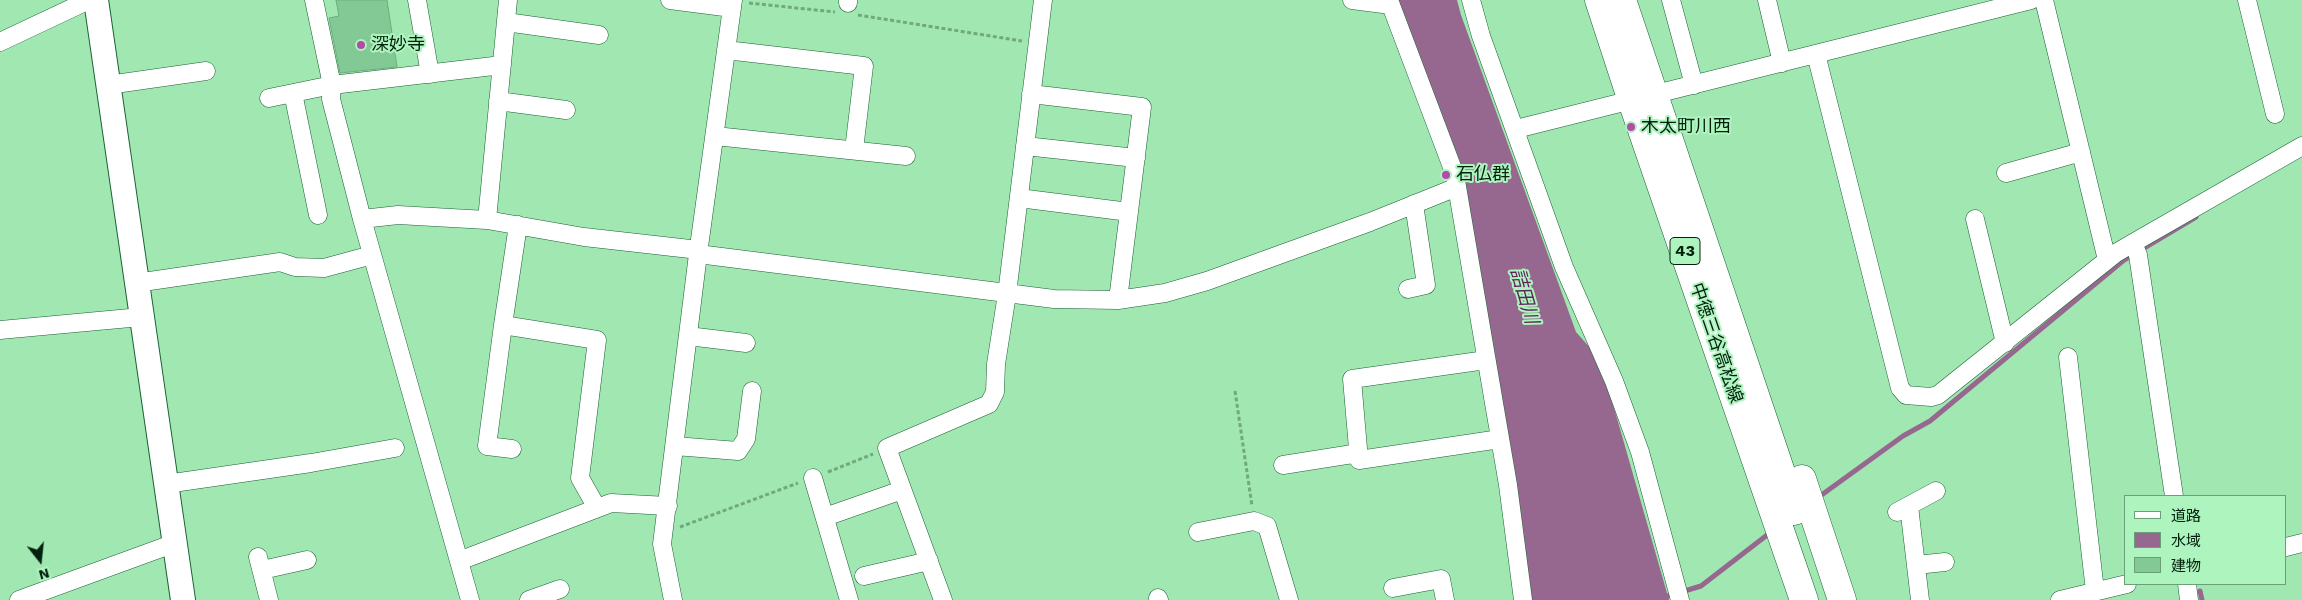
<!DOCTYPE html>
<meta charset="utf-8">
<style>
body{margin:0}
#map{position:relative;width:2302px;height:600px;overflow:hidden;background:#a0e7b1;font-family:"Work Sans","Noto Sans JP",sans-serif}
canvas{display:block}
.legend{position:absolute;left:2124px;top:495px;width:162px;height:90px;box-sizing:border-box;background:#adf4be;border:1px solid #69a078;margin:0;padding:6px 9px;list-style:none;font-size:15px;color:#04210e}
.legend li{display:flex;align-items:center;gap:10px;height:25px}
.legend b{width:25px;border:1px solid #69a078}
.north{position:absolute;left:15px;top:535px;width:50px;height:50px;-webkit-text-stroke:4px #adf4be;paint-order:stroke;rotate:164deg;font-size:14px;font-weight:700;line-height:20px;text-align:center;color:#04210e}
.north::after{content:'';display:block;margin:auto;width:18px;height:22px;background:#04210e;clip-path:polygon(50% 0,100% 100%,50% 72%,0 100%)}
</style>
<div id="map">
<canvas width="2302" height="600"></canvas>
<ul class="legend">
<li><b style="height:6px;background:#fff"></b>道路</li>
<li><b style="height:14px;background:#966890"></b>水域</li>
<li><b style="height:14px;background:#83c995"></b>建物</li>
</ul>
<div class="north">N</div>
</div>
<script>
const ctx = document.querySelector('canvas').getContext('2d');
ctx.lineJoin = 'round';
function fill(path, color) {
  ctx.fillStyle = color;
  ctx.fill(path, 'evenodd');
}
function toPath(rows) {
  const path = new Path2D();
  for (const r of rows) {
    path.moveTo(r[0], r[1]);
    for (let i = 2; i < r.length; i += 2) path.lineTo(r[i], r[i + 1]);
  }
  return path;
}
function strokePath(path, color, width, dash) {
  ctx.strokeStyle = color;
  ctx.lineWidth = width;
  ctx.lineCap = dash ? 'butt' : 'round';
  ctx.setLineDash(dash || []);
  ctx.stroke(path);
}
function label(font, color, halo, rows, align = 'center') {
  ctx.font = font + ' "Work Sans","Noto Sans JP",sans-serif';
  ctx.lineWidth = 4;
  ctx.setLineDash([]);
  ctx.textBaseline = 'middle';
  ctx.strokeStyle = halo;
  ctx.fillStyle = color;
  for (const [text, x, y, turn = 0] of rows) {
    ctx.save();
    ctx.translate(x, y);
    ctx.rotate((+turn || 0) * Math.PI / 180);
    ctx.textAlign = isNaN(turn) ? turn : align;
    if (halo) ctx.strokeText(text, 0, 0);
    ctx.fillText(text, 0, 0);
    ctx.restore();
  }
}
const water = toPath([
 [1395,0,1457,0,1461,15,1576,332,1600,359,1669,600,1527,600,1459,175]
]);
const stream = toPath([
 [1816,499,1903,436,1930,421,2124,260,2196,217],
 [2200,591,2202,600],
 [1655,600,1701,586,1771,532]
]);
const building = toPath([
 [336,0,387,0,397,67,340,73,329,18,339,16,336,0]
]);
const path = toPath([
 [749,3,835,12],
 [858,15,1022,41],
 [1235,391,1252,506],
 [828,472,873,454],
 [680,527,798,483]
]);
const street = toPath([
 [314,0,332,85,331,99,362,219,470,600],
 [417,0,430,74],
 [670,0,732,8],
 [1352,0,1391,5],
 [1389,0,1455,175,1508,485,1523,600],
 [1471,0,1481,36,1564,267,1614,381,1640,452,1680,600],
 [1671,0,1694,85],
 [1767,0,1782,63],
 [2044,0,2107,260],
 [2247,0,2275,114],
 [848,3,848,0],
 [506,22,599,35],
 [0,42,89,0],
 [726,50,864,66,854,150],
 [1816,54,1900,388,1906,395,1931,397,1938,395,2116,253,2133,243,2138,255,2174,496],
 [108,85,206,71],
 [293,93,318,215],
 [1031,94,1142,107,1118,300],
 [269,98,332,85,502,65],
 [498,101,566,110],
 [1516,129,2031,0],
 [715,136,906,156],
 [1025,146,1136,158],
 [2006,173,2081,152],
 [1019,198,1129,212],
 [362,219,398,215,487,220,584,237,699,250],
 [1975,219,2005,343],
 [487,220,508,0],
 [518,225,503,325,597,340,580,478,597,508],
 [2133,243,2302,146],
 [698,254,1054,299,1118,300,1165,293,1207,281,1370,222,1457,187],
 [136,283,280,262,295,267,324,268,372,255],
 [1408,289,1426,285,1414,204],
 [503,325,487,446,512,449],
 [0,330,141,317],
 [688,336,746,343],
 [2068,357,2095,591],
 [1486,360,1352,379,1359,460,1500,439],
 [675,446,738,451,746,439,752,391],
 [1283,465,1359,453],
 [813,478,849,600],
 [166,484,311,463,395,448],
 [1909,506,1920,600],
 [1897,512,1936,491],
 [825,517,902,490],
 [1198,532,1254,521,1267,526,1289,600],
 [2286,547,2302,543],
 [258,557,269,600],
 [459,561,611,503,668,506],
 [1916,565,1945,562],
 [262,570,307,560],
 [864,576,929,561],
 [2187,584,2189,600],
 [1393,588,1441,579,1445,600],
 [1158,598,1159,600],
 [19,600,175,543],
 [529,600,560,589],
 [673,600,662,544,698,254,733,0],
 [943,600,887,448,989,404,995,392,996,364,1007,294,1043,0],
 [2060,600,2127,584]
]);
const secondary = toPath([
 [96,0,183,600]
]);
const primary = toPath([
 [1599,0,1632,101,1804,600],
 [1622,0,1794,511],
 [1802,479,1842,600]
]);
const markers = [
 [361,45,5,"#b54aab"],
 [1631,127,5,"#b54aab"],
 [1446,175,5,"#b54aab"]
];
const shields = [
 [1685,251,30]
];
const shieldNames = [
 ["43",1685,251]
];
const poiNames = [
 ["深妙寺",371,45],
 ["木太町川西",1641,127],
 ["石仏群",1456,175]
];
const streetNames = [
 ["中徳三谷高松線",1716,343,71]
];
const waterNames = [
 ["詰田川",1524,296,74]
];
fill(water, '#966890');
strokePath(stream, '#966890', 5);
fill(building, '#83c995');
strokePath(building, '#6baf7d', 1);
strokePath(street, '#196133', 19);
strokePath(secondary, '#196133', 26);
strokePath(primary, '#196133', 29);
strokePath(path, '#70a97e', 3, [4, 2.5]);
strokePath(street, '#fff', 18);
strokePath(secondary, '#fff', 24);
strokePath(primary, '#fff', 28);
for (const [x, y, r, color] of markers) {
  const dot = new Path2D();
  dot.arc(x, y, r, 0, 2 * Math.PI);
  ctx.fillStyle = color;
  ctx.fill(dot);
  strokePath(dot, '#adf4be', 2);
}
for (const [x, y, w] of shields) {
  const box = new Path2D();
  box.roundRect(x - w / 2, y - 13.5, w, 27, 4);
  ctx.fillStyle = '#adf4be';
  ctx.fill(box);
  strokePath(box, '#04210e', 1);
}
label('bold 16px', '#04210e', null, shieldNames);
label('18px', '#04210e', '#adf4be', poiNames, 'left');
label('18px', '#04210e', '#adf4be', streetNames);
label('italic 19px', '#60255a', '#adf4be', waterNames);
</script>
